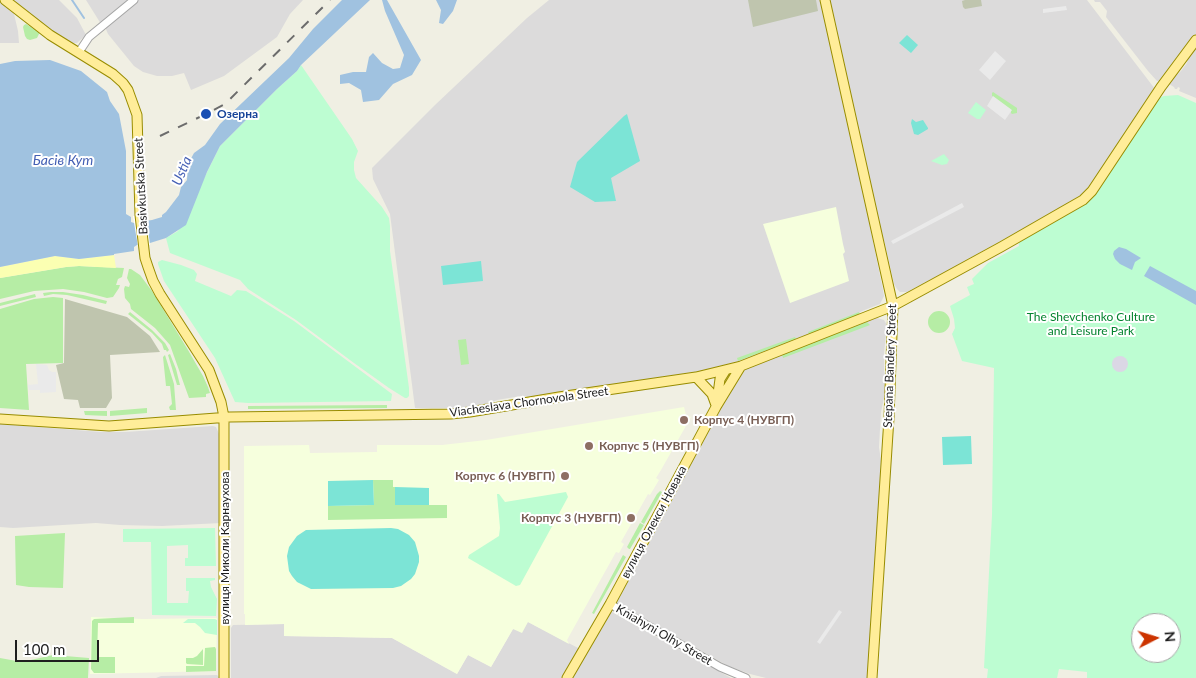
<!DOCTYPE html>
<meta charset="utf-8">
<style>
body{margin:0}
#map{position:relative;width:1196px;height:678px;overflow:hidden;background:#f0efe3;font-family:Lato,sans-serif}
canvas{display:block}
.north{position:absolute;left:1131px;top:613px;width:50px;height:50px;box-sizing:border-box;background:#fff;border:1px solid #a5a5a5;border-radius:50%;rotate:85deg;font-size:14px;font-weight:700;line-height:20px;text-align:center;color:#1e1e1e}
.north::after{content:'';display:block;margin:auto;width:18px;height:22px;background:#cc3400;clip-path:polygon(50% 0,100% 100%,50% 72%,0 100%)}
.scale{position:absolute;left:15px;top:640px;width:84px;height:22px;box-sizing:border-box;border:2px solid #1e1e1e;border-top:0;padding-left:6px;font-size:15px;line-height:18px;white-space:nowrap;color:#1e1e1e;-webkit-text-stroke:4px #fff;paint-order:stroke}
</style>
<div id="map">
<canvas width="1196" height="678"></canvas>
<div class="north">N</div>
<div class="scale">100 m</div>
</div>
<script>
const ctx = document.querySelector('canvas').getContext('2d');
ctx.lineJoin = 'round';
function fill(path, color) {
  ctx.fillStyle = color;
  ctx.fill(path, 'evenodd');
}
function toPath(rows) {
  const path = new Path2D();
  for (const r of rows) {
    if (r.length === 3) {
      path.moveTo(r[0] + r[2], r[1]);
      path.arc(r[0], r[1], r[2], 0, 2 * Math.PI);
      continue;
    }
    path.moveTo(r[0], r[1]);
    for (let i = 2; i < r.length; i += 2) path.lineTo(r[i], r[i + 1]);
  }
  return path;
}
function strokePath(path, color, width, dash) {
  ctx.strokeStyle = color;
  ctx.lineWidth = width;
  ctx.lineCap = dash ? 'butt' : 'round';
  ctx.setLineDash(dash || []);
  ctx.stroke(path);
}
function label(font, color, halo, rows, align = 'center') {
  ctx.font = font + ' Lato,sans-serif';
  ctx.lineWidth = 4;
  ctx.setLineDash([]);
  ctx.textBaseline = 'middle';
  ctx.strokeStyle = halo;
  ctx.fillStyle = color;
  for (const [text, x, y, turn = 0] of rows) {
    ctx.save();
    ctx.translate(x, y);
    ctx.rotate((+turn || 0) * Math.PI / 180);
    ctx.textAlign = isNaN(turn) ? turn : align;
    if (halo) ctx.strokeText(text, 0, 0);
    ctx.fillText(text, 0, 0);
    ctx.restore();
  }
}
const residential = toPath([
 [14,0,59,0,77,18,86,35,77,43,72,43,43,25,32,15],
 [86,0,130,0,101,24],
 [138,0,303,0,290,14,277,37,224,76,191,90,184,73,172,76,157,76,143,72,134,66,108,34,105,27],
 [549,0,821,0,863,192,883,290,884,296,880,304,862,311,853,317,741,362,721,368,529,397,521,396,497,400,488,404,464,408,415,408,390,214,373,179,372,168,435,105,527,18],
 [830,0,1087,0,1155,89,1131,126,1125,133,1119,141,1108,161,1104,164,1100,171,1099,174,1084,193,1076,199,947,271,907,292,900,292,897,289,894,284,885,244,879,224],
 [1094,0,1196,0,1196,34,1189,41,1159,81,1157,81,1148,71,1106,17,1107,11,1100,2,1095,2],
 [0,2,14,14,18,31,19,43,0,43],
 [1196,46,1196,98,1179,91,1180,88,1178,87,1177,89,1175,89,1174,87,1169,84,1172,79,1181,71,1187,63,1189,54],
 [877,318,884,320,887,325,884,353,884,372,886,374,885,393,881,412,879,447,881,461,868,678,766,678,750,674,728,666,613,601,732,385,742,370],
 [0,424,101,432,125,432,213,426,216,427,220,436,221,523,162,526,120,525,96,523,13,528,0,527],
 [609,612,612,612,731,678,570,678],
 [528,622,580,649,563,678,231,678,231,628,233,625,284,624,284,636,392,638,457,674,468,655,491,667,513,629],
 [217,675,220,678,156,678,161,676]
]);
const education = toPath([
 [836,207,843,244,845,252,843,254,849,281,790,303,763,224],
 [684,407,686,415,691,417,661,470,656,478,659,480,650,495,648,494,621,542,624,544,619,553,616,552,567,640,569,644,528,622,522,633,513,629,491,667,468,655,457,674,392,638,284,636,284,624,245,625,245,614,244,614,244,446,309,445,310,453,377,452,377,445,442,445,486,440],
 [91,617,143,619,217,618,216,671,90,674]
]);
const construction = toPath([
 [748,0,816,0,818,11,753,27],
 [965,0,981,0,982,6,965,9,963,7,962,1],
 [65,299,127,317,150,336,160,352,110,355,112,398,106,408,80,408,78,400,64,399,56,365,64,363]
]);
const grass = toPath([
 [26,24,39,32,39,34,37,38,30,40,27,39,25,36,23,27,24,25],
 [993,92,1017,108,1017,113,1012,114,1011,113,1011,110,992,96,992,93],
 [79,266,124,268,122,277,118,279,116,285,120,285,119,288,113,297,107,298,84,292,63,289,34,291,0,299,0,278,66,267],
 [129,269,131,269,140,275,152,291,188,350,203,376,208,387,210,393,206,394,206,397,189,398,170,345,155,328,131,309,130,304,125,298,124,289,125,286,129,287,130,284,127,278],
 [51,292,63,292,83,295,107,301,106,304,67,295,53,294,44,296,43,293],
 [35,294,36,297,0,306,0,303],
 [53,297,63,298,63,363,26,364,29,410,0,408,0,309,34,299],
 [939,322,11],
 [130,312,152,330,165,343,169,350,167,352,166,350,164,350,162,344,152,333,128,314],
 [859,312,860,315,809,334,808,332],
 [867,322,870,325,783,358,782,354],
 [795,337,796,339,738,361,737,358],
 [466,339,469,364,461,365,458,340],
 [170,354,176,369,180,385,177,385,168,355],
 [165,355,174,384,176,410,170,410,169,407,172,404,170,386,166,386,163,357],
 [387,405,387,408,248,409,248,406],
 [147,408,147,413,110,416,110,411],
 [84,411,107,411,107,416,85,415],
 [373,480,393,480,393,487,395,487,395,505,447,505,447,518,328,520,328,506,374,505],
 [660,491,662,492,644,524,641,522,657,494],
 [640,523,644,525,630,549,629,549,627,547],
 [65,533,63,588,29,587,16,585,15,536],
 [623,555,626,557,594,614,592,613],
 [134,617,134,623,98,623,97,657,115,657,115,673,94,673,91,669,92,621,94,619],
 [215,647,216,649,216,671,186,672,186,666,204,666,205,648],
 [203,649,203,665,187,664,186,663,186,658,193,658,197,656],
 [53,655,89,658,88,678,0,678,0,658,22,662]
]);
const sand = toPath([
 [114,255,116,268,79,266,66,267,0,278,0,267,55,256,79,259]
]);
const park = toPath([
 [301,65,352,139,358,151,354,162,354,170,356,178,382,207,389,218,390,226,390,251,409,388,409,396,407,398,405,398,389,388,354,363,296,320,248,289,240,280,170,253,166,238,178,231,220,146,277,89,297,71],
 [1178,95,1196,103,1196,678,1087,678,1087,672,1059,669,1057,678,987,678,988,669,984,668,992,515,994,368,962,361,952,334,955,328,954,319,950,306,970,295,967,287,974,284,972,279,988,263,1019,246,1018,237,1081,203,1151,101,1164,96],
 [1141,623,1171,623,1171,653,1141,653],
 [976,102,986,110,980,119,977,119,968,113],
 [944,154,949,160,947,164,942,165,931,161],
 [162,260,181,265,194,270,197,274,195,281,231,296,237,290,246,291,294,321,392,394,391,401,248,403,235,402,215,358,164,281,158,264,158,262],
 [566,492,568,497,520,585,516,586,468,558,469,555,499,536,500,528,497,494,499,494,505,502],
 [215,528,216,566,185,566,185,558,188,558,188,545,167,546,167,603,188,603,189,591,186,591,186,578,215,578,215,580,210,581,211,587,217,599,216,616,152,615,151,542,123,542,123,529],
 [188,619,215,619,217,620,217,635,205,633,200,627,195,623,183,623]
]);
const pitch = toPath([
 [907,35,918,45,911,53,899,43],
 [627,114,640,161,611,178,616,201,595,202,570,187,577,162,624,116],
 [912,119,916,122,923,120,928,128,928,129,918,135,914,134,911,123],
 [481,261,483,281,443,285,441,266],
 [971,436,972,464,943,465,942,437],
 [373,480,374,505,328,506,328,481],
 [395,487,429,488,429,505,395,505],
 [391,528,398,529,409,535,415,542,419,556,419,562,415,574,411,579,401,586,393,588,311,589,297,582,292,576,289,571,287,556,289,547,297,536,306,530]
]);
const parking = toPath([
 [1066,6,1067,10,1043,13,1043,9],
 [995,51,1006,61,990,80,979,70],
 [993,96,1012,110,1005,120,987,106],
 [962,203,964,207,893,244,891,241],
 [36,364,47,365,49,370,52,372,56,372,56,392,40,393,40,390,29,390,28,385,38,384],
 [839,610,842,612,820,644,817,642]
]);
const plaza = toPath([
 [1120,364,8]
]);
const water = toPath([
 [342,0,370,0,301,65,297,71,277,89,220,146,207,172,186,225,166,238,150,243,137,245,134,247,134,251,114,254,114,255,79,259,55,256,0,267,0,64,15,61,50,60,81,71,107,92,110,101,119,114,126,151,126,214,131,217,131,222,134,223,152,220,162,217,162,215,166,212,179,195,181,187,187,180,188,164,194,153,205,145,220,124,289,58,313,29],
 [382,0,387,0,421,60,412,75,393,84,379,100,363,102,361,90,349,83,340,84,340,75,353,72,366,72,369,57,373,53,382,63,393,69,400,68,404,55,385,11],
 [436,0,457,0,453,11,443,24,439,23,441,10],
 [1119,247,1126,249,1141,258,1135,262,1132,270,1120,264,1115,259,1113,254,1114,251],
 [1150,266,1196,291,1196,305,1144,276]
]);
const pier = toPath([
 [146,214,150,245,138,247,133,216]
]);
const stream = toPath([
 [72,0,84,18]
]);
const minor = toPath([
 [79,52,89,37,134,0],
 [610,604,720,667,746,678]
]);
const major = toPath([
 [5,0,50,35,113,74,123,83,128,90,137,115,140,215,145,258,148,267,153,281,160,294,209,370,221,402,224,417,224,678],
 [825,0,893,306,889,418,872,678],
 [696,377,712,394,716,405],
 [717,401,720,379,725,371],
 [0,419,109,426,230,417,451,414,470,412,559,397,696,377,741,366,893,306,1001,247,1062,212,1083,200,1092,191,1161,87,1196,40],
 [567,678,610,604,716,407,741,366]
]);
const rail = toPath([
 [160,136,206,114,225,104,330,0]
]);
const markers = [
 [206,114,6,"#1a4fb4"],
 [684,420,5,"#8d6e63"],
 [589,446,5,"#8d6e63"],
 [565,476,5,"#8d6e63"],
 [631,518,5,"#8d6e63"]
];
const transitNames = [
 ["Озерна",217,114]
];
const streetNames = [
 ["Basivkutska Street",141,186,-93],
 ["Stepana Bandery Street",890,366,-88],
 ["Viacheslava Chornovola Street",529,402,-8],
 ["вулиця Олекси Новака",654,522,-62],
 ["вулиця Миколи Карнаухова",225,548,-90],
 ["Kniahyni Olhy Street",664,635,30]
];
const parkNames = [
 ["The Shevchenko Culture",1091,317],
 ["and Leisure Park",1091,331]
];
const educationNames = [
 ["Корпус 4 (НУВГП)",694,420],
 ["Корпус 5 (НУВГП)",599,446],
 ["Корпус 6 (НУВГП)",555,476,"right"],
 ["Корпус 3 (НУВГП)",621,518,"right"]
];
const waterNames = [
 ["Басів Кут",63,160],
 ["Ustia",182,171,-67]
];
fill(residential, '#dcdbdb');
fill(education, '#f6ffdd');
fill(construction, '#bfc5ae');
fill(grass, '#b6eda5');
fill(sand, '#fbffb2');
fill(park, '#bdfdd2');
fill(pitch, '#7ce4d6');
fill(parking, '#eaeaea');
fill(plaza, '#dbd7e5');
fill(water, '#a0c2e0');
fill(pier, '#fff');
strokePath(stream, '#a0c2e0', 2);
strokePath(minor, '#a5a5a5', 9);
strokePath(major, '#988c00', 11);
strokePath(minor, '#fff', 7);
strokePath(major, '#ffed99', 9);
strokePath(rail, '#6c6c6c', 2, [10, 10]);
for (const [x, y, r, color] of markers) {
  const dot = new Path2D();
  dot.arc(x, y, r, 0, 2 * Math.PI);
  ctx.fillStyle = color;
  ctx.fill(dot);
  strokePath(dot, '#fff', 2);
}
label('bold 12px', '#164399', '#fff', transitNames, 'left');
label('12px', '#1e1e1e', '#fff', streetNames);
label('12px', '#04832f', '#fff', parkNames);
label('bold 12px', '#785e54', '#fff', educationNames, 'left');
label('italic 14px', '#445fb4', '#fff', waterNames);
</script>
